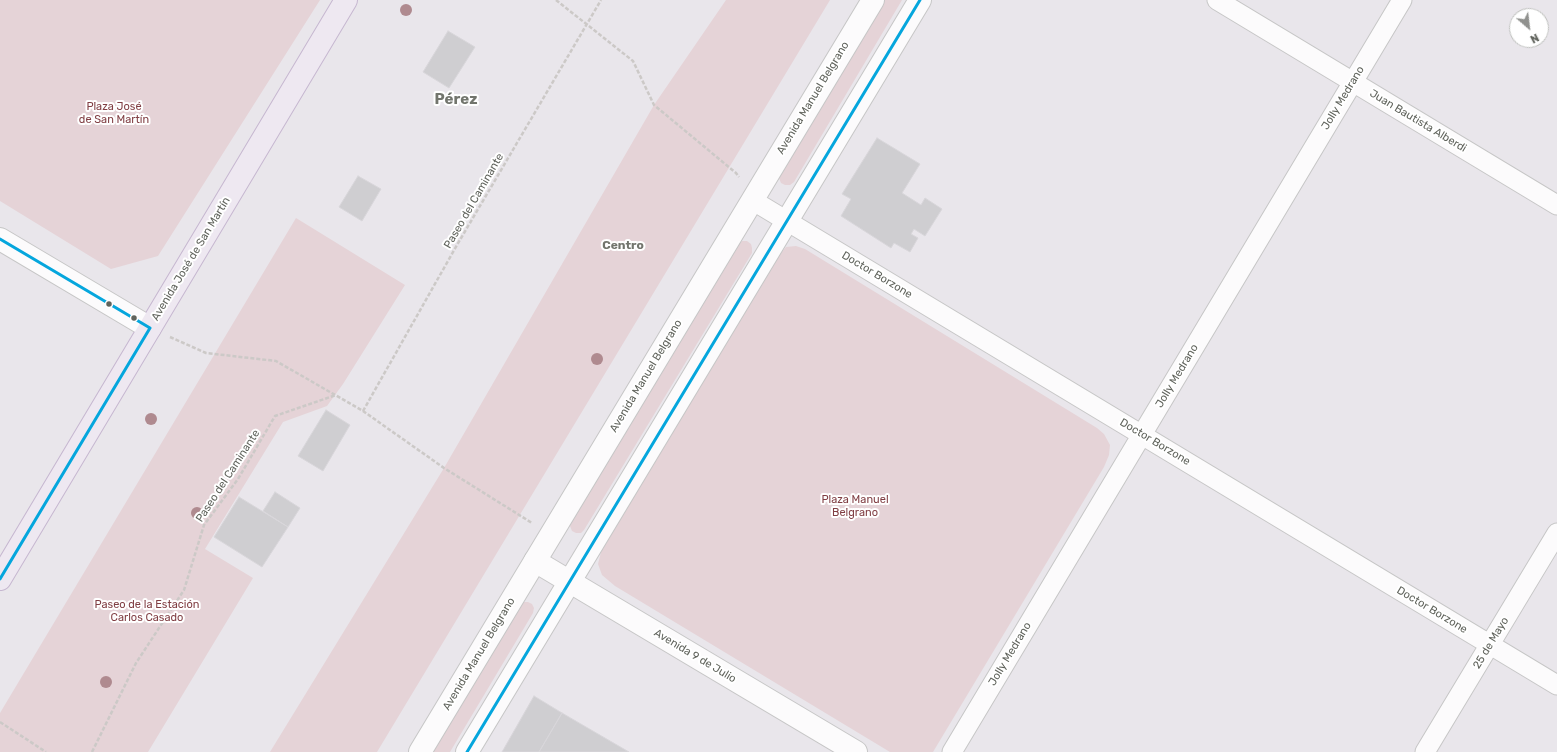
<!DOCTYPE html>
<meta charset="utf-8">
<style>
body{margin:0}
#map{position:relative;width:1557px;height:752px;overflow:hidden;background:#e9e6eb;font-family:Rubik,sans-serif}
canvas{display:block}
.north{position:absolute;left:1509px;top:8px;width:40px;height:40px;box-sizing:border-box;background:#fff;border:1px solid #bfc1be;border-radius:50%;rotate:152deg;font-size:11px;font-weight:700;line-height:16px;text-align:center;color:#60635c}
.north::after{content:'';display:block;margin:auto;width:14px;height:18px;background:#90918e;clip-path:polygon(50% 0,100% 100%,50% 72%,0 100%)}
</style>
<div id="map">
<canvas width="1557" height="752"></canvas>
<div class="north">N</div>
</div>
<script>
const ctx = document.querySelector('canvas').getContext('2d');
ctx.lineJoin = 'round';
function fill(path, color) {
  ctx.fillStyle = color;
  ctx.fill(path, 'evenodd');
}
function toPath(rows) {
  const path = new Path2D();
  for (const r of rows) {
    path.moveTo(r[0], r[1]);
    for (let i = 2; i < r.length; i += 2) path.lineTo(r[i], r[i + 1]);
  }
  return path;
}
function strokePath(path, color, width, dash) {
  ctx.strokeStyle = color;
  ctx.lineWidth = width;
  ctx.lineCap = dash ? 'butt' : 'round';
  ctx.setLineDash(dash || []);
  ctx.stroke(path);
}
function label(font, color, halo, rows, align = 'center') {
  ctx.font = font + ' Rubik,sans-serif';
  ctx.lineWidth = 4;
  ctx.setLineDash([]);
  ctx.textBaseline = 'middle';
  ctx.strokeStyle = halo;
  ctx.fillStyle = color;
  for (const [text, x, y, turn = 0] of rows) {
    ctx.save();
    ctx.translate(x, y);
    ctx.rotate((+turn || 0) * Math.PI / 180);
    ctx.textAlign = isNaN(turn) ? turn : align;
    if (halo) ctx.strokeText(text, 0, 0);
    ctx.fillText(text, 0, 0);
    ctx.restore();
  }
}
const green = toPath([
 [0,0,320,0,158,256,111,269,0,201],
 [726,0,830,0,377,752,270,752,444,468,654,105],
 [884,0,902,0,794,182,790,185,785,185,781,183,779,178,781,174],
 [296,218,405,285,343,384,327,406,283,422,205,549,253,578,148,752,0,752,0,713],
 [742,241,747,241,751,244,752,248,752,253,584,530,581,533,576,533,572,531,570,526,571,522,738,245],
 [796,246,805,249,1097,428,1104,434,1110,445,1109,455,1104,467,933,752,890,752,615,586,602,575,598,564,601,552,605,545,779,255,786,247],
 [524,602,528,602,532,604,534,608,533,613,450,752,432,752,520,605]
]);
const building = toPath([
 [448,31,475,47,449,88,423,72,448,31],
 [877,138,920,164,902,193,921,205,925,198,942,209,925,236,914,229,911,234,918,238,910,252,894,243,891,248,841,216,851,199,842,194,877,138],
 [358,176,381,189,362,221,339,207,358,176],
 [326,410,350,425,323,471,298,456,326,410],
 [275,492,300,508,288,527,263,511,275,492],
 [239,497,288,527,262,567,214,537,239,497],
 [534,696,562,713,539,752,502,752,534,696],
 [562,713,629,752,539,752,562,713]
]);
const path = toPath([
 [556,0,633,61,654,105,736,173,739,177],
 [170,337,206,353,276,361,363,411,444,468,532,523],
 [363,411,457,245,601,0],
 [0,722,46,752],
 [92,752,136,663,184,590,204,525,238,479,275,416,336,395]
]);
const minor = toPath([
 [1217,0,1557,205],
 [752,200,1557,685],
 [952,752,1402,0],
 [1425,752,1557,533]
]);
const tertiary = toPath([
 [0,239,150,328],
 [535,561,856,752]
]);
const secondary = toPath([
 [420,752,873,0],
 [467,752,920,0]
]);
const primary = toPath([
 [0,579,346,0]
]);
const bus1 = toPath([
 [0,239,150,328,0,579],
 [467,752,920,0]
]);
const trees = [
 [406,10],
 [597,359],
 [151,419],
 [197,513],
 [106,682]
];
const markers = [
 [109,304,3.5,"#60635c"],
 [134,318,3.5,"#60635c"]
];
const streetNames = [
 ["Avenida Manuel Belgrano",813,98,-59],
 ["Jolly Medrano",1343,98,-59],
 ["Juan Bautista Alberdi",1418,121,31],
 ["Paseo del Caminante",474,201,-60],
 ["Avenida José de San Martín",191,259,-59],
 ["Doctor Borzone",877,275,31],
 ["Avenida Manuel Belgrano",646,376,-59],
 ["Jolly Medrano",1177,376,-59],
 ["Doctor Borzone",1155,442,31],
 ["Paseo del Caminante",228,476,-57],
 ["Doctor Borzone",1432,610,31],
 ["25 de Mayo",1491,643,-59],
 ["Avenida Manuel Belgrano",479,654,-59],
 ["Jolly Medrano",1010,654,-59],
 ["Avenida 9 de Julio",695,656,31]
];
const parkNames = [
 ["Plaza José",114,107],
 ["de San Martín",114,120],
 ["Plaza Manuel",855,500],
 ["Belgrano",855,513],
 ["Paseo de la Estación",147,605],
 ["Carlos Casado",147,618]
];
const neighbourhoodNames = [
 ["Centro",623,246]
];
const districtNames = [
 ["Pérez",456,100]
];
fill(green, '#e5d3d7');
fill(building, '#cfced1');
strokePath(building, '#d8d6da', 1);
strokePath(minor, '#c6c6c6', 21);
strokePath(tertiary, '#c6c6c6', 24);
strokePath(secondary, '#c6c6c6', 24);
strokePath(primary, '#c6b7d0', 24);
strokePath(path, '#ccc9c7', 2.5, [4, 2]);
strokePath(minor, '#fcfbfc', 19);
strokePath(tertiary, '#fcfbfc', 22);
strokePath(secondary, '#fcfbfc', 22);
strokePath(primary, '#eee8f1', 22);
strokePath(bus1, '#05a6dd', 3);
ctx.fillStyle = '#af8a8f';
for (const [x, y] of trees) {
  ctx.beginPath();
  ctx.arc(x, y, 6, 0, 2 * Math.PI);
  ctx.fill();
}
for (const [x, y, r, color] of markers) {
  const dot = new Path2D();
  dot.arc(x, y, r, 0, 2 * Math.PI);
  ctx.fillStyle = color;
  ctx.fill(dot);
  strokePath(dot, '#fff', 1.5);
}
label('11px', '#60635c', '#fff', streetNames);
label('11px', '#803e43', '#fff', parkNames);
label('bold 12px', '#72756d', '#fff', neighbourhoodNames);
label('bold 15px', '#72756d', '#fff', districtNames);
</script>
